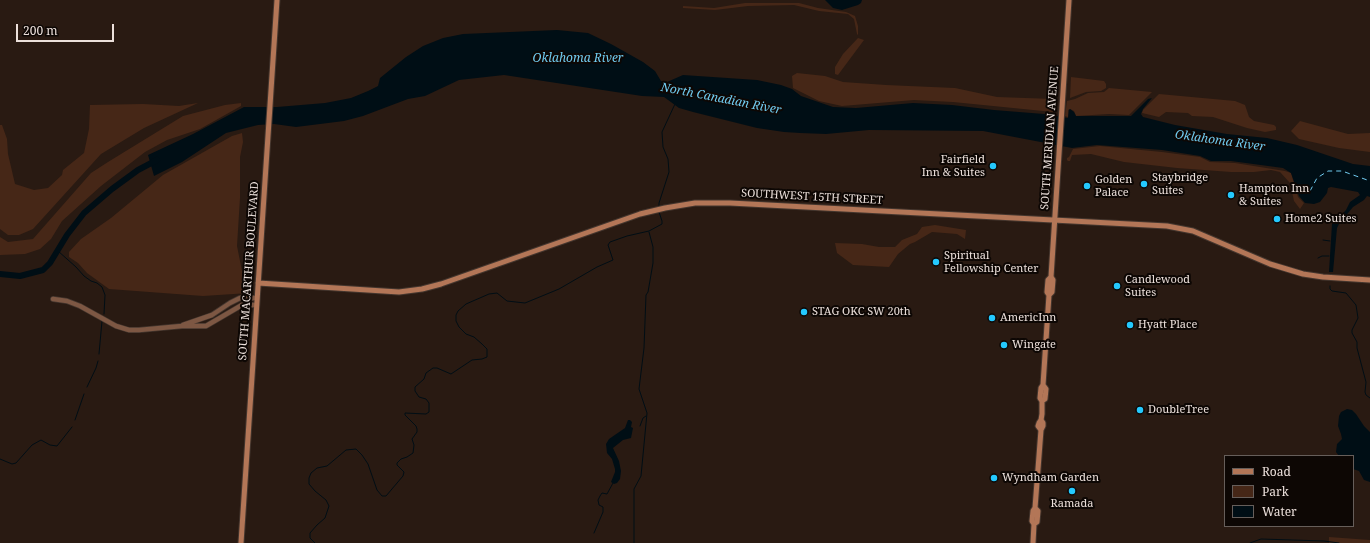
<!DOCTYPE html>
<style>
body{margin:0}
#map{position:relative;width:1370px;height:543px;overflow:hidden;background:#291a12;font-family:"Noto Serif",serif}
canvas{display:block}
.legend{position:absolute;left:1224px;top:455px;width:130px;height:72px;box-sizing:border-box;background:#0d0704;border:1px solid #665e5a;margin:0;padding:5px 7px;list-style:none;font-size:12px;color:#ece0db}
.legend li{display:flex;align-items:center;gap:8px;height:20px}
.legend b{width:20px;border:1px solid #665e5a}
.scale{position:absolute;left:16px;top:24px;width:98px;height:18px;box-sizing:border-box;border:2px solid #ece0db;border-top:0;padding-left:5px;font-size:12px;line-height:14px;white-space:nowrap;color:#ece0db;-webkit-text-stroke:3px #0d0704;paint-order:stroke}
</style>
<div id="map">
<canvas width="1370" height="543"></canvas>
<ul class="legend">
<li><b style="height:5px;background:#b37657"></b>Road</li>
<li><b style="height:11px;background:#462717"></b>Park</li>
<li><b style="height:11px;background:#000e15"></b>Water</li>
</ul>
<div class="scale">200 m</div>
</div>
<script>
const ctx = document.querySelector('canvas').getContext('2d');
ctx.lineJoin = 'round';
function fill(path, color) {
  ctx.fillStyle = color;
  ctx.fill(path, 'evenodd');
}
function toPath(rows) {
  const path = new Path2D();
  for (const r of rows) {
    path.moveTo(r[0], r[1]);
    for (let i = 2; i < r.length; i += 2) path.lineTo(r[i], r[i + 1]);
  }
  return path;
}
function strokePath(path, color, width, dash) {
  ctx.strokeStyle = color;
  ctx.lineWidth = width;
  ctx.lineCap = dash ? 'butt' : 'round';
  ctx.setLineDash(dash || []);
  ctx.stroke(path);
}
function label(font, color, halo, rows, align = 'center') {
  ctx.font = font + ' "Noto Serif",serif';
  ctx.lineWidth = 4;
  ctx.setLineDash([]);
  ctx.textBaseline = 'middle';
  ctx.strokeStyle = halo;
  ctx.fillStyle = color;
  for (const [text, x, y, turn = 0] of rows) {
    ctx.save();
    ctx.translate(x, y);
    ctx.rotate((+turn || 0) * Math.PI / 180);
    ctx.textAlign = isNaN(turn) ? turn : align;
    if (halo) ctx.strokeText(text, 0, 0);
    ctx.fillText(text, 0, 0);
    ctx.restore();
  }
}
const green = toPath([
 [745,3,799,3,818,8,846,12,855,16,858,26,858,35,857,34,854,19,848,14,819,11,794,5,748,6,715,10,683,8,683,6,714,8],
 [858,38,864,40,838,75,835,74,835,67,843,54],
 [797,73,825,76,843,82,886,85,955,88,997,97,1054,99,1053,112,953,102,914,100,842,106,819,101,793,88,792,76],
 [1071,77,1104,81,1106,84,1106,88,1101,91,1086,92,1070,98],
 [1109,88,1152,92,1129,115,1109,114,1076,116,1074,111,1070,109,1068,110,1068,117,1065,116,1067,101,1075,99,1088,93,1104,92],
 [1159,94,1235,101,1245,105,1249,117,1254,121,1274,125,1276,127,1276,130,1265,132,1247,128,1213,117,1192,116,1188,113,1166,112,1159,117,1142,113,1143,110],
 [198,103,144,128,101,154,33,229,19,235,8,235,0,229,0,125,2,125,7,139,8,154,15,184,34,190,48,188,62,175,63,170,84,153,89,129,90,105,143,104,179,106],
 [241,103,241,106,200,129,167,140,145,152,101,186,62,221,51,239,40,249,25,254,0,255,0,237,8,242,33,239,91,173,108,162,183,116,225,105],
 [1300,121,1348,134,1370,133,1370,152,1339,148,1299,139,1291,131],
 [242,133,243,142,240,157,240,198,237,246,244,281,249,293,203,296,109,289,87,273,78,263,69,257,69,252,81,239,111,218,163,175,232,136],
 [1100,146,1162,152,1200,157,1210,162,1235,163,1285,171,1291,173,1298,197,1304,203,1300,209,1294,201,1290,183,1280,172,1271,170,1254,172,1231,172,1177,168,1124,162,1091,154,1072,155,1070,161,1068,161,1067,160,1067,158,1069,157,1073,149],
 [935,225,966,230,965,239,957,234,932,232,915,242,910,244,898,254,889,267,853,265,837,253,835,243,862,244,879,247,895,247,902,240,917,234,922,227],
 [1329,537,1370,540,1370,543,1329,543]
]);
const water = toPath([
 [825,0,862,0,861,3,858,5,842,10,833,8],
 [557,30,588,33,611,44,643,62,655,71,661,81,667,82,683,75,757,80,781,85,792,89,801,96,833,107,856,108,913,103,952,105,994,110,1044,114,1068,118,1069,110,1070,109,1074,112,1076,116,1131,116,1148,99,1152,98,1143,109,1141,114,1143,117,1175,125,1227,134,1267,138,1297,145,1353,164,1370,166,1370,197,1367,196,1364,200,1353,207,1339,224,1337,228,1333,272,1329,272,1332,224,1346,210,1350,202,1360,195,1358,192,1331,187,1328,188,1327,193,1320,202,1314,204,1305,203,1299,196,1291,173,1283,168,1231,161,1211,161,1200,156,1162,150,1097,145,1072,148,983,131,869,130,826,134,800,133,784,132,757,128,693,112,679,108,664,97,642,96,504,75,459,80,425,96,408,99,363,116,344,121,296,127,274,124,258,125,226,133,182,162,154,176,148,155,193,134,244,107,277,107,325,103,351,98,368,91,378,86,380,78,406,57,423,46,443,38,463,34],
 [1347,409,1352,410,1356,414,1364,426,1370,432,1370,482,1364,480,1359,471,1353,469,1353,456,1339,456,1336,452,1337,444,1342,439,1341,434,1338,426,1339,416,1341,412],
 [628,420,630,420,632,422,631,427,633,428,631,438,623,440,613,448,619,461,621,471,620,479,617,483,614,484,611,482,615,472,615,469,612,459,607,453,606,444,609,439,625,428]
]);
const stream = toPath([
 [659,207,659,203,669,172,668,159,663,147,662,132,675,104],
 [1323,240,1330,241],
 [58,251,76,267,84,276,91,281,97,283,102,287,105,295,104,314],
 [1318,258,1322,256,1329,256],
 [1330,286,1330,289,1332,291,1346,293,1356,305,1358,318,1352,330,1352,333,1357,342,1357,348,1366,382,1365,392,1366,395,1370,398],
 [99,354,102,321],
 [87,387,96,368,98,361],
 [75,420,84,394],
 [640,426,643,418,646,416],
 [0,459,12,464,16,463,32,445,41,440,50,445,57,446,72,427],
 [594,533,603,512,603,507,599,505,598,500,600,496,602,493,607,494,613,483],
 [315,543,310,538,310,533,317,525,325,518,329,506,326,500,315,491,309,484,309,478,311,473,317,468,327,466,346,450,356,449,362,455,368,464,377,490,382,496,386,496,403,476,404,472,397,465,397,463,401,459,407,457,413,453,414,445,412,439,417,432,417,429,416,426,405,415,405,413,426,414,429,412,429,403,426,399,419,397,415,391,415,387,424,379,426,373,433,368,437,368,451,374,472,360,482,359,487,357,487,349,482,344,474,337,466,334,459,327,456,321,456,315,458,311,466,304,489,294,497,293,507,301,525,303,559,289,597,267,613,260,608,245,610,242,627,236,649,231,662,224,662,221,659,212],
 [634,543,634,489,641,476,647,413,639,389,644,348,646,295,648,292,653,263,653,247,649,232],
 [1250,543,1261,539,1324,541,1339,543]
]);
const river = toPath([
 [0,274,20,276,43,270,50,263,67,235,84,213,112,189,138,170,157,160]
]);
const ferry = toPath([
 [1310,191,1317,178,1328,171,1342,171,1370,181]
]);
const tertiary = toPath([
 [53,299,67,301,80,306,116,326,129,330,139,330,182,326,206,326,242,305,257,305],
 [183,325,212,315,230,303,240,298,257,298]
]);
const secondary = toPath([
 [258,283,399,292,422,289,441,284,640,214,665,208,695,203,730,203,1167,226,1193,231,1270,264,1303,274,1323,277,1370,280],
 [1049,295,1052,292,1053,280,1051,277],
 [1042,401,1045,399,1046,389,1043,385],
 [1041,430,1038,426,1039,423,1041,420,1042,414,1042,401,1040,398,1041,388,1043,385,1049,295,1047,292,1048,280,1051,277,1069,0],
 [1034,524,1032,521,1033,511,1035,508,1041,430,1043,426,1043,423,1041,420],
 [241,543,277,0],
 [1033,543,1034,524,1037,522,1038,511,1035,508]
]);
const markers = [
 [993,166,4,"#24c9fe"],
 [1144,184,4,"#24c9fe"],
 [1087,186,4,"#24c9fe"],
 [1231,195,4,"#24c9fe"],
 [1277,219,4,"#24c9fe"],
 [936,262,4,"#24c9fe"],
 [1117,286,4,"#24c9fe"],
 [804,312,4,"#24c9fe"],
 [992,318,4,"#24c9fe"],
 [1130,325,4,"#24c9fe"],
 [1004,345,4,"#24c9fe"],
 [1140,410,4,"#24c9fe"],
 [994,478,4,"#24c9fe"],
 [1072,491,4,"#24c9fe"]
];
const streetNames = [
 ["SOUTH MERIDIAN AVENUE",1050,138,-86],
 ["SOUTHWEST 15TH STREET",812,197,3],
 ["SOUTH MACARTHUR BOULEVARD",249,271,-86]
];
const poiNames = [
 ["Fairfield",985,160,"right"],
 ["Inn & Suites",985,173,"right"],
 ["Staybridge",1152,178],
 ["Suites",1152,191],
 ["Golden",1095,180],
 ["Palace",1095,193],
 ["Hampton Inn",1239,189],
 ["& Suites",1239,202],
 ["Home2 Suites",1285,219],
 ["Spiritual",944,256],
 ["Fellowship Center",944,269],
 ["Candlewood",1125,280],
 ["Suites",1125,293],
 ["STAG OKC SW 20th",812,312],
 ["AmericInn",1000,318],
 ["Hyatt Place",1138,325],
 ["Wingate",1012,345],
 ["DoubleTree",1148,410],
 ["Wyndham Garden",1002,478],
 ["Ramada",1072,504,"center"]
];
const waterNames = [
 ["Oklahoma River",578,59],
 ["North Canadian River",721,99,11],
 ["Oklahoma River",1220,141,8]
];
fill(green, '#462717');
fill(water, '#000e15');
strokePath(stream, '#000e15', 1);
strokePath(river, '#000e15', 6);
strokePath(ferry, '#71ccf1', 1, [5, 4]);
strokePath(tertiary, '#44362e', 6);
strokePath(secondary, '#44362e', 7);
strokePath(tertiary, '#7d5743', 4.5);
strokePath(secondary, '#b37657', 5);
for (const [x, y, r, color] of markers) {
  const dot = new Path2D();
  dot.arc(x, y, r, 0, 2 * Math.PI);
  ctx.fillStyle = color;
  ctx.fill(dot);
  strokePath(dot, '#0d0704', 1.5);
}
label('11px', '#ece0db', '#0d0704', streetNames);
label('11px', '#ece0db', '#0d0704', poiNames, 'left');
label('italic 12px', '#71ccf1', '#0d0704', waterNames);
</script>
